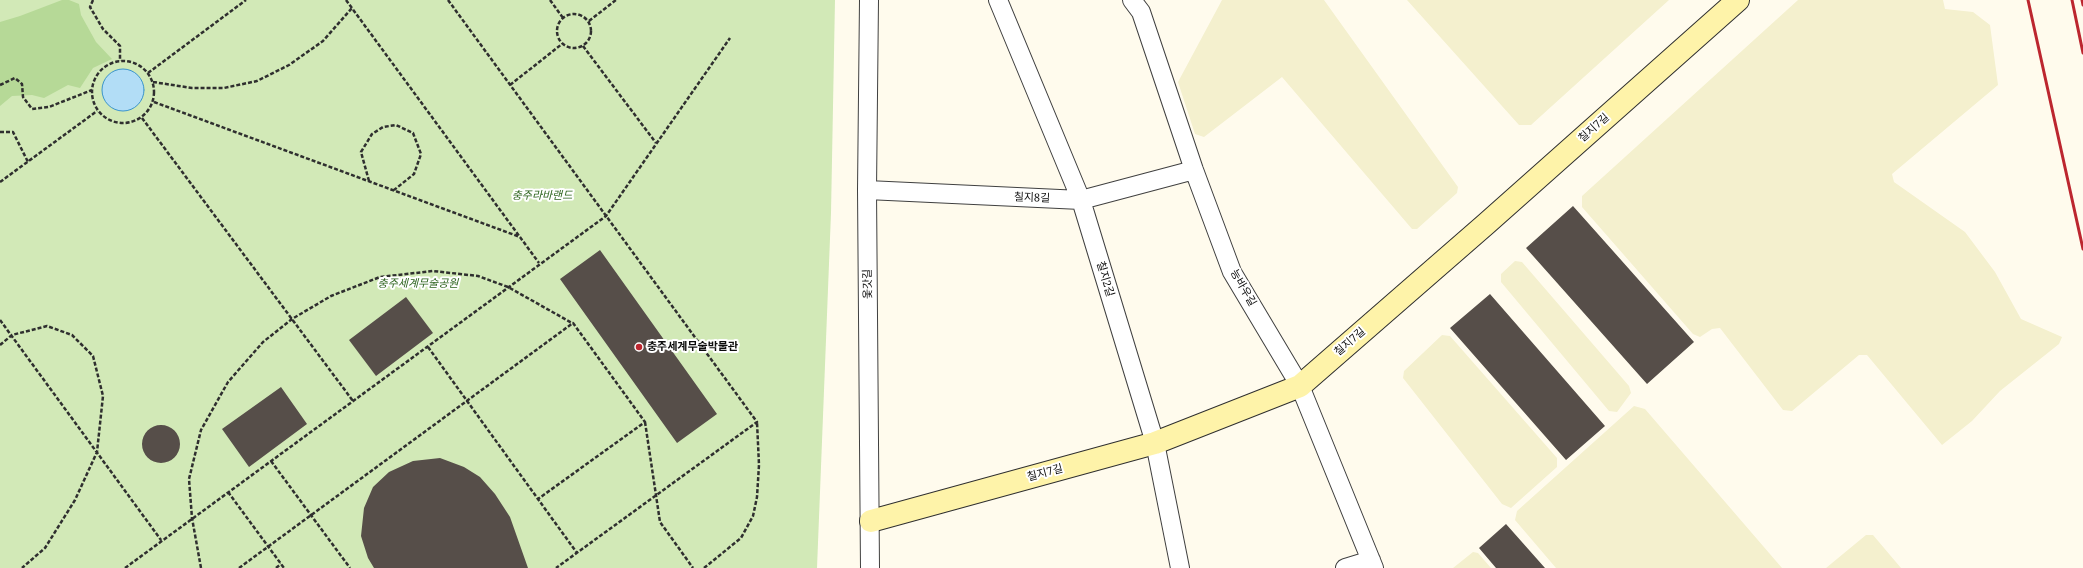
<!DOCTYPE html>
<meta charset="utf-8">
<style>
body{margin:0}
canvas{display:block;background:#fffbed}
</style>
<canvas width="2083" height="568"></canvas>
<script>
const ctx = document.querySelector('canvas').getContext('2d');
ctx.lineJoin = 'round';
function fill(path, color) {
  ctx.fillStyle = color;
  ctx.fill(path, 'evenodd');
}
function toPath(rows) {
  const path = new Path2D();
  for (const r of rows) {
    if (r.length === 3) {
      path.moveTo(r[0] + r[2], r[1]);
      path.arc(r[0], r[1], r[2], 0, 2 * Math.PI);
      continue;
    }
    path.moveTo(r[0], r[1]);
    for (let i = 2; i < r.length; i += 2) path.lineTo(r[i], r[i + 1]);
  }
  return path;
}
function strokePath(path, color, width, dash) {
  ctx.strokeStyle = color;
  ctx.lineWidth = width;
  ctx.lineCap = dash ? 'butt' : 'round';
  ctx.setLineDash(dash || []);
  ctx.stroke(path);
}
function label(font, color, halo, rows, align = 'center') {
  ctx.font = font + ' "Noto Serif","Noto Sans KR",serif';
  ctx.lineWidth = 4;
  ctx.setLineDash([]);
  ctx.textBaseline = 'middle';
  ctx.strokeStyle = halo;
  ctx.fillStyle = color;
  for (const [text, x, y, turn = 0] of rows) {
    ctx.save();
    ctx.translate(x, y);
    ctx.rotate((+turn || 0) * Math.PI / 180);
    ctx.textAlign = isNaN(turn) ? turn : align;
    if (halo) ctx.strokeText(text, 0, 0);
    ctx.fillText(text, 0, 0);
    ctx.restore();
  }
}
const farmland = toPath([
 [1222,0,1324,0,1458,187,1457,193,1417,229,1412,229,1282,77,1204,137,1195,134,1178,82],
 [1407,0,1669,0,1531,125,1519,125],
 [1798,0,1943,0,1945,9,1973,12,1990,25,1998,85,1892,174,1894,182,1965,232,1995,272,2021,319,2062,337,2059,344,2000,391,1972,421,1942,445,1867,355,1859,355,1792,411,1783,410,1720,328,1712,329,1700,337,1693,334,1582,207,1582,196],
 [1515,261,1522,262,1629,386,1631,393,1617,412,1609,411,1501,282,1501,274],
 [1442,335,1450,336,1557,458,1557,467,1511,508,1502,504,1403,378,1404,371],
 [1634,406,1645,409,1782,568,1556,568,1515,520,1517,511],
 [1866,535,1873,535,1901,568,1826,568],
 [1473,552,1478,553,1491,568,1453,568]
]);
const green = toPath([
 [0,0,835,0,831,213,817,568,0,568]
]);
const forest = toPath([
 [62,0,69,0,79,4,81,15,96,42,112,59,93,68,80,88,68,85,44,98,32,95,12,96,0,106,0,22,20,16]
]);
const water = toPath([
 [123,90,21]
]);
const building = toPath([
 [1573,206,1694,342,1647,384,1526,248],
 [600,250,717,414,677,443,560,279],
 [1490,294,1605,426,1566,460,1450,328],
 [406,297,433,333,376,376,349,340],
 [281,387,307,424,249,467,222,429],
 [161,444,19],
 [440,458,464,467,480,477,495,494,510,517,528,568,374,568,368,558,361,536,364,508,373,487,389,472,413,461],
 [1506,524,1545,568,1496,568,1479,548]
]);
const path = toPath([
 [93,0,90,7,103,29,120,46,120,61],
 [346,0,539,263],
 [448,0,757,422,556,568],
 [550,0,563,18],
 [574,31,17],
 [589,21,616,0],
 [583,46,656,143],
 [123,92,31],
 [148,73,246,0],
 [153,82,192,88,224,88,257,81,289,65,323,41,352,8],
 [0,85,15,78,22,84,23,97,32,109,49,107,92,90],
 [510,85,562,44],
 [154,102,520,237],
 [142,118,353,401],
 [0,132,13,132,28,162],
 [369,181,361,152,372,134,383,127,396,125,413,133,421,154,414,174,394,190],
 [0,182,97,111],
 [0,320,161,540],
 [0,345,12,335,47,326,72,335,93,356,103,396,97,452,75,500,45,548,22,568],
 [428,347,577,553],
 [645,422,660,522,693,568],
 [271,461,350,568],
 [228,492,284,568],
 [125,568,606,216,730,38],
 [201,568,192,518,189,479,201,430,228,382,263,342,292,319,331,296,380,277,433,271,478,276,508,287,572,323],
 [239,568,573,323,645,422,538,499],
 [276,568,281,564],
 [704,568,741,538,753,516,757,497,759,465,757,422]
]);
const street = toPath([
 [869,0,867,190,870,568],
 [998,0,1081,200,1155,443,1180,568],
 [1132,0,1141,12,1194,170,1232,272,1300,386,1374,568],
 [867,190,1081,200,1194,170],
 [1345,568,1371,560]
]);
const secondary = toPath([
 [871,521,1155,443,1300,386,1486,224,1738,0]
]);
const rail = toPath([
 [2028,0,2083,249],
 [2072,0,2083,53],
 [2082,0,2083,5]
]);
const markers = [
 [639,347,4,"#bc262f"]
];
const streetNames = [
 ["칠지7길",1594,128,-42],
 ["칠지8길",1032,198,2],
 ["칠지2길",1105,279,73],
 ["옻갓길",868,284,-91],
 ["능바우길",1243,288,60],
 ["칠지7길",1350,342,-41],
 ["칠지7길",1045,473,-15]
];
const parkNames = [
 ["충주라바랜드",542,196],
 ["충주세계무술공원",418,284]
];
const poiNames = [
 ["충주세계무술박물관",647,347]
];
fill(farmland, '#f4f0ce');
fill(green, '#d2e9b7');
fill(forest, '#b6d997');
fill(water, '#b2ddf6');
strokePath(water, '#3a94cc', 1);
fill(building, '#564e49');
strokePath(street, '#404040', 20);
strokePath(secondary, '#2f2f2f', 24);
strokePath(path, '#2f2f2f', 2.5, [4, 2]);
strokePath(street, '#fff', 18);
strokePath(secondary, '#fef3a9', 22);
strokePath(rail, '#bc262f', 3);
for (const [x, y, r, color] of markers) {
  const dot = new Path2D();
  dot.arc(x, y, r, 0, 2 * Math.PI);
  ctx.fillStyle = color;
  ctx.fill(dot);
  strokePath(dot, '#fff', 1.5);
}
label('11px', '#0d0d0d', '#fff', streetNames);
label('italic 11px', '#2d641e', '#fff', parkNames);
label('bold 11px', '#0d0d0d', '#fff', poiNames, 'left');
</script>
